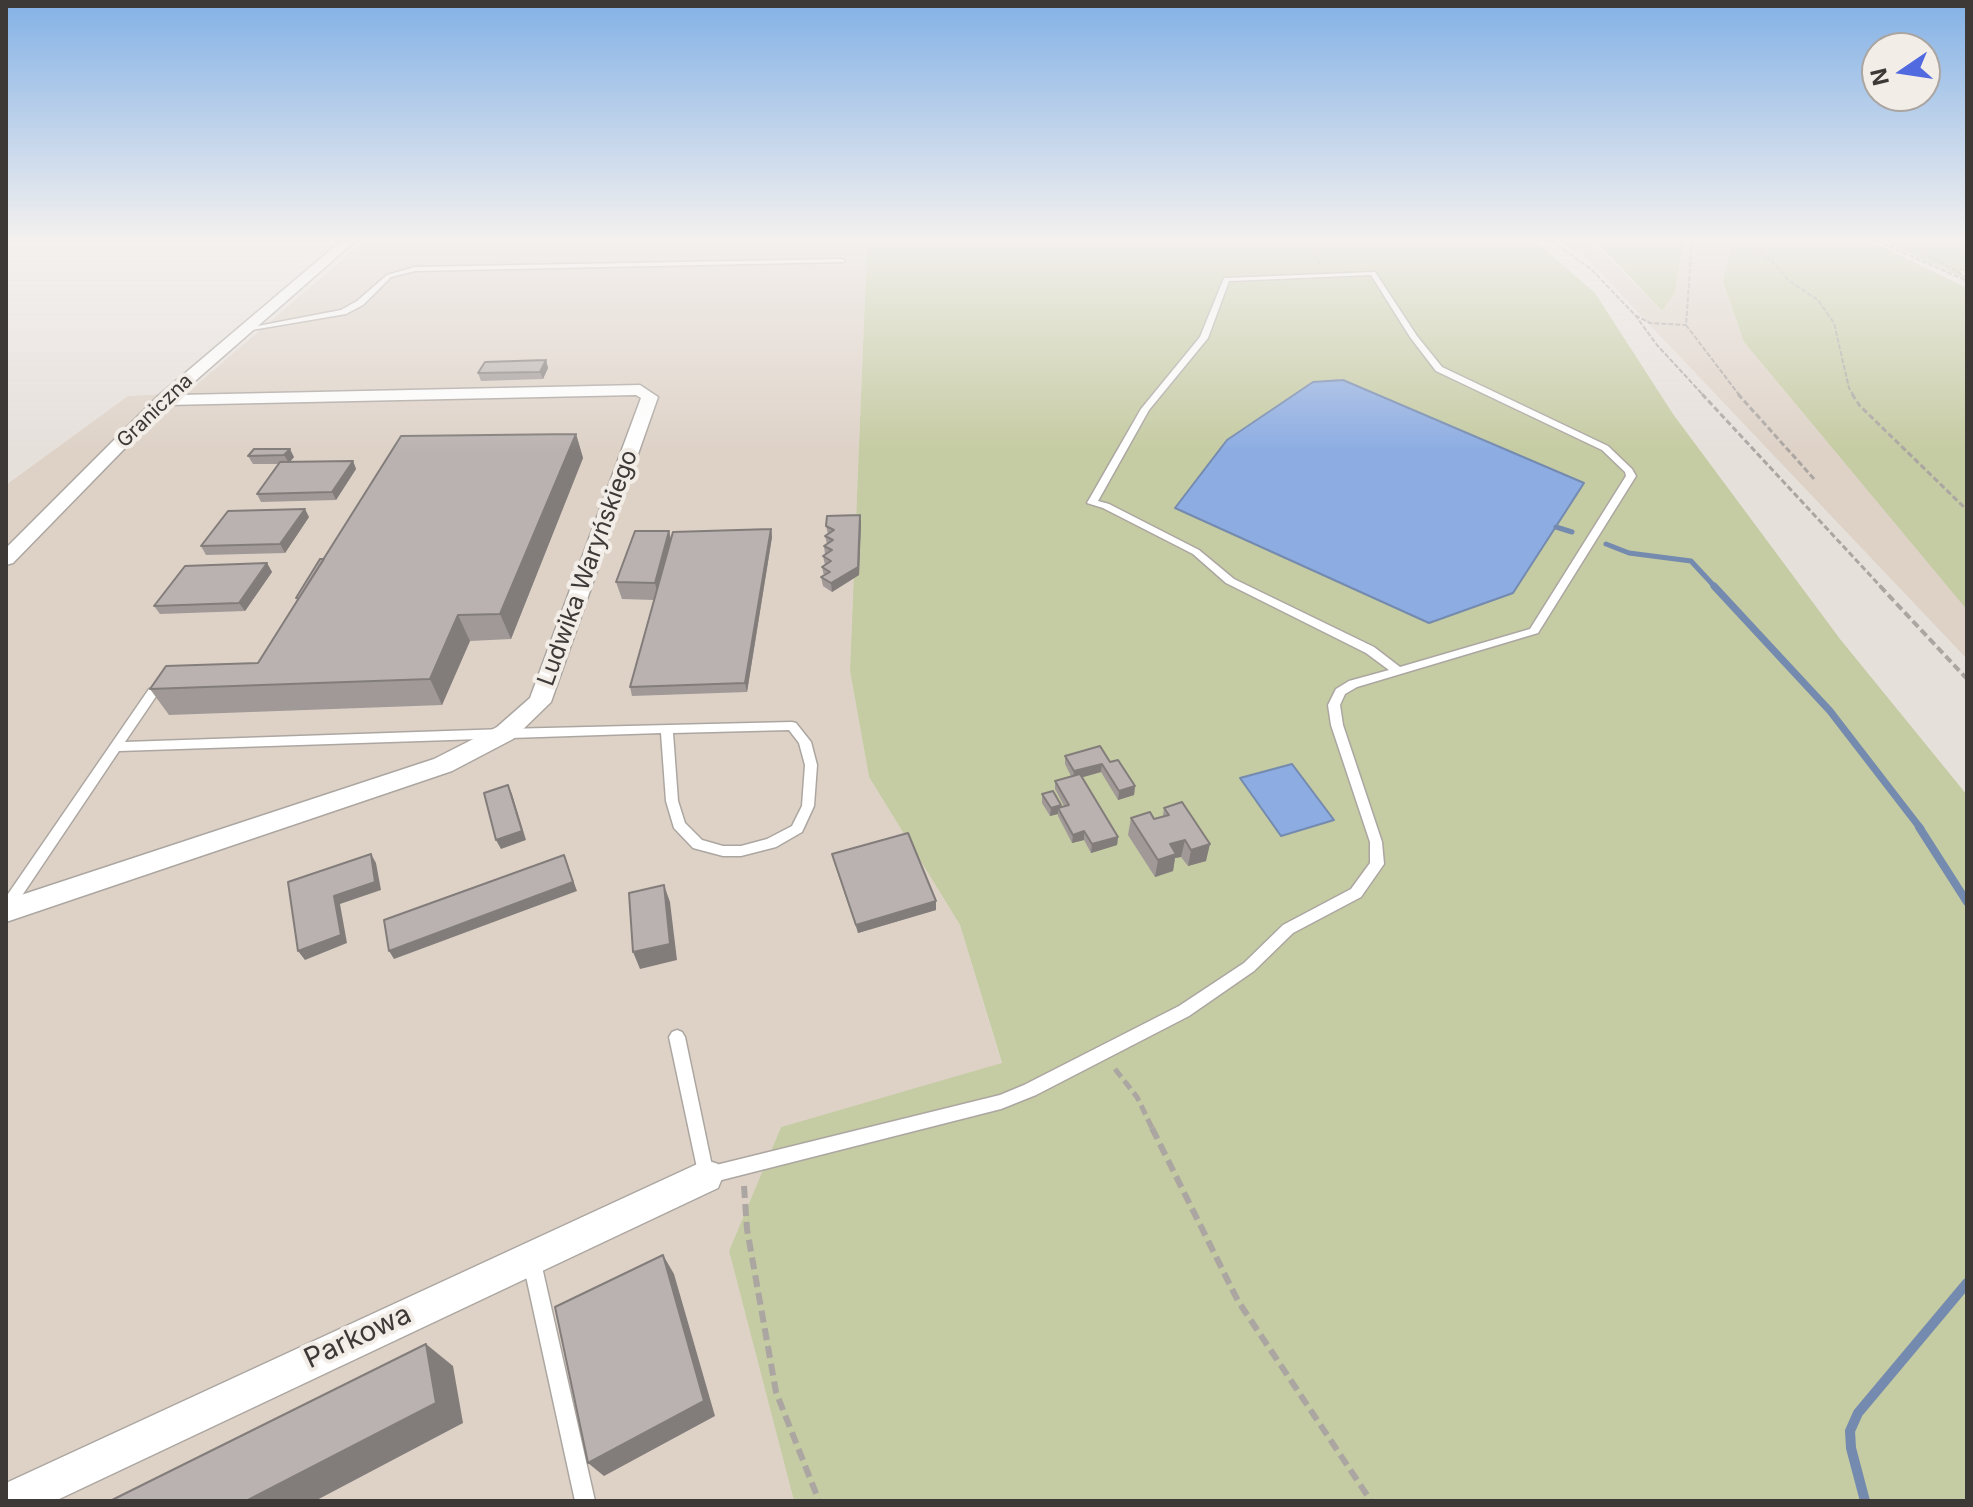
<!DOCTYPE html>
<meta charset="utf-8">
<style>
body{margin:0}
#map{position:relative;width:1973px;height:1507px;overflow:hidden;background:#e6e0db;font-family:Inter,sans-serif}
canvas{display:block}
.frame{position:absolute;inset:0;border:8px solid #3c3937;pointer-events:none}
.north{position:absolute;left:1861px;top:32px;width:80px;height:80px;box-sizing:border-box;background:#f3ede8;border:2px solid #aaa5a1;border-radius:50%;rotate:257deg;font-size:22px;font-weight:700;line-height:32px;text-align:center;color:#3c3937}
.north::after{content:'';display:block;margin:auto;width:28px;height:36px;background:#526ae0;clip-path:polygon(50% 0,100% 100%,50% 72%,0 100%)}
</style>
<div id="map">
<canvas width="1973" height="1507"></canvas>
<div class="frame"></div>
<div class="north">N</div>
</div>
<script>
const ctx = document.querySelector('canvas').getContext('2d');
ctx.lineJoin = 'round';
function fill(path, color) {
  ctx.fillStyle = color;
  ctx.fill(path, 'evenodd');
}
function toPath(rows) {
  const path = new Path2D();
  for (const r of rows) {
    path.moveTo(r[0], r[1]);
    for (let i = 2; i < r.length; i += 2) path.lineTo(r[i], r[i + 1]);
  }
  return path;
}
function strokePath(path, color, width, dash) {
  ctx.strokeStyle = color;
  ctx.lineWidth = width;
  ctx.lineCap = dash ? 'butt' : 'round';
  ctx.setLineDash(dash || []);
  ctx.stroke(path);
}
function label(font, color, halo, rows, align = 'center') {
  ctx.font = font + ' Inter,sans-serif';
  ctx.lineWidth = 8;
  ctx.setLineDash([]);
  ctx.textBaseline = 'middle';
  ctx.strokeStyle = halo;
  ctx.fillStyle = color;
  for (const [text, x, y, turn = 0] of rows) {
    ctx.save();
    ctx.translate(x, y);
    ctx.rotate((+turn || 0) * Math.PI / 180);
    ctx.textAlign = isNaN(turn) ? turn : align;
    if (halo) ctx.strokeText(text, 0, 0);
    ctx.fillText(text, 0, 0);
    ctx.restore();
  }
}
const built = toPath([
 [364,241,863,241,867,244,850,671,869,777,960,925,1002,1064,781,1127,729,1251,794,1501,6,1501,6,485,128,396,187,393],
 [1559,241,1591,241,1662,311,1675,293,1684,241,1731,241,1723,282,1744,342,1967,610,1967,659,1591,263]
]);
const green = toPath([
 [863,241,1535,241,1595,293,1673,414,1840,639,1967,795,1967,1501,794,1501,729,1251,781,1127,1002,1063,960,925,869,777,850,671,867,244],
 [1596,241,1684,241,1675,293,1662,311],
 [1731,241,1870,241,1967,288,1967,610,1744,342,1723,282],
 [1883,241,1967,241,1967,271,1959,271,1967,280]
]);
const water = toPath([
 [1343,380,1584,483,1513,593,1429,623,1175,508,1227,440,1313,382,1343,380],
 [1292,764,1334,820,1281,836,1240,778,1292,764]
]);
const streamFar3 = toPath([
 [1556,527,1572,532],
 [1606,544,1629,553,1691,561,1716,588]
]);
const streamFar2 = toPath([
 [1714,586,1830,711,1921,829]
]);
const streamFar1 = toPath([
 [1919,827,1967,902]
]);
const stream = toPath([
 [1865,1501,1851,1448,1850,1431,1858,1413,1967,1283]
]);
const pathFar4 = toPath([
 [1309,241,1320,264],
 [1552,241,1592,270,1635,315,1650,323,1686,325],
 [1692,241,1686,325,1740,396],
 [1734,241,1770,259,1788,280,1818,300,1834,323,1849,388,1854,396],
 [1877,241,1967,281],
 [1903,241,1967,277],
 [1961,241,1967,244],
 [1635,315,1657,345,1704,396]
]);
const pathFar3 = toPath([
 [1702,394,1882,588],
 [1738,394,1815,480],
 [1852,394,1860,406,1967,510]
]);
const pathFar2 = toPath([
 [1880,586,1967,679]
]);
const pathFar1 = toPath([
 [1115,1069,1137,1097,1153,1130]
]);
const path = toPath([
 [1152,1128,1238,1301,1371,1501],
 [744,1186,747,1229,776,1392,819,1501]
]);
const lane = toPath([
 [842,259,845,261,844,262,415,271,391,277,363,305,346,314,246,331,242,329,341,310,357,301,387,275,415,267,842,259],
 [1375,272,1417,336,1442,367,1608,446,1632,469,1636,476,1538,633,1357,687,1345,694,1340,705,1343,725,1382,842,1384,864,1361,897,1293,933,1254,971,1189,1016,1036,1095,1001,1109,706,1184,700,1182,669,1037,672,1032,677,1030,682,1032,685,1037,712,1166,1000,1095,1024,1085,1179,1006,1244,963,1283,925,1351,889,1370,863,1370,842,1331,725,1328,705,1336,689,1349,681,1389,670,1366,653,1226,583,1193,554,1103,508,1087,503,1141,409,1200,337,1224,278,1375,272],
 [1371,275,1410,337,1436,371,1602,450,1625,472,1626,476,1530,629,1400,667,1374,647,1234,579,1199,550,1109,504,1098,501,1149,410,1208,338,1229,281,1371,275],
 [153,688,159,692,125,742,505,729,792,722,796,723,811,742,817,765,814,806,802,832,776,847,741,856,723,856,693,848,674,828,666,801,661,733,119,751,11,912,6,914,6,897,149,689,153,688],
 [789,730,799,743,805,765,802,806,792,826,767,839,741,846,723,846,702,840,685,823,678,801,673,733,789,730],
 [531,1249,537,1252,540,1258,595,1501,575,1501,522,1258,525,1252,531,1249]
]);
const street = toPath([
 [341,241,355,241,179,395,640,385,658,397,551,702,513,739,452,771,6,922,6,900,434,759,497,727,530,698,641,398,636,395,167,405,13,563,6,565,6,548,157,397,341,241],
 [706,1160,718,1164,723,1176,718,1188,55,1501,6,1501,6,1483,706,1160]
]);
const wall = toPath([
 [546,360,548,368,543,379,481,381,478,373],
 [576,434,583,458,511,639,470,641,442,705,169,715,150,689,258,663,297,600,296,598,324,559],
 [254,449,294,457,290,462,353,461,356,469,336,500,261,502,257,494,280,464,253,464,248,456],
 [309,517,285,553,206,555,201,546],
 [861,523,859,575,832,592,823,586,821,577,824,576,822,567,825,565,823,556,825,554,824,546,827,544,825,536,828,534,826,526],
 [771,529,772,537,747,692,632,696,630,687,654,600,622,599,616,582,671,539],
 [267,563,272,572,245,611,160,614,154,606],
 [1065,756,1110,762,1135,786,1134,795,1118,800,1101,772,1082,777,1118,837,1117,845,1091,853,1084,840,1072,843,1058,816,1058,814,1050,816,1042,803,1042,794,1061,805,1061,807,1064,806,1055,789,1055,781,1071,776,1065,764],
 [1164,808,1206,861,1188,866,1181,857,1175,858,1173,871,1155,877,1128,835,1131,818,1154,819,1163,816],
 [832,854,936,910,858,933,834,862]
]);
const shadedWall = toPath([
 [546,360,548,368,543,379,540,372],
 [576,434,583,458,511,639,500,614],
 [290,449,294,457,289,463,284,455],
 [353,461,356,469,336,500,332,492],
 [305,509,309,517,285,553,280,544],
 [860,515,861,523,859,575,832,592,831,583],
 [771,529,772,537,747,692,745,683],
 [669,531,673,547,659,600,655,583],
 [267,563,272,572,245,611,239,603],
 [458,615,470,641,442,705,430,679],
 [1102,764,1101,772,1073,780,1074,771],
 [508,785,512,794,526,840,501,849,496,840],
 [1135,786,1134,795,1118,800,1119,791],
 [1061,805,1061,812,1058,808,1058,814,1050,816,1051,808],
 [1084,831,1084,840,1072,843,1073,835],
 [1118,837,1117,845,1091,853,1092,844],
 [1185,840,1181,857,1175,858,1173,871,1155,877,1158,860,1170,844],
 [1210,844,1206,861,1188,866,1191,850],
 [371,854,376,863,381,890,340,904,347,943,305,960,298,951,334,896],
 [564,855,577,891,394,959,389,951],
 [664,885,670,902,677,960,640,969,633,952],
 [936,901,936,910,858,933,856,925],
 [663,1255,674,1274,715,1416,604,1476,588,1463],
 [426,1344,453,1366,463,1423,315,1501,246,1501]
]);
const building = toPath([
 [546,360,540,372,478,373,485,362,546,360],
 [576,434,500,614,458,615,430,679,150,689,166,666,258,663,401,436,576,434],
 [254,449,290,449,284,455,248,456,254,449],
 [353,461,332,492,257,494,280,462,353,461],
 [305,509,280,544,201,546,228,511,305,509],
 [860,515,858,567,831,583,821,577,830,572,822,567,831,561,823,556,832,550,824,546,833,540,825,536,834,530,826,526,827,516,860,515],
 [771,529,745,683,630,687,673,532,771,529],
 [635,531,669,531,655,583,616,582,635,531],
 [320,559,324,559,299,598,296,598,320,559],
 [267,563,239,603,154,606,185,566,267,563],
 [1100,746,1110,762,1118,760,1135,786,1119,791,1102,764,1074,771,1065,756,1100,746],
 [1080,774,1118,837,1092,844,1084,831,1073,835,1058,808,1069,805,1055,781,1080,774],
 [508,785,522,831,496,840,484,793,508,785],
 [1053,791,1061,805,1051,808,1042,794,1053,791],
 [1182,802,1210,844,1191,850,1185,840,1170,844,1176,854,1158,860,1131,818,1150,812,1154,819,1169,815,1164,808,1182,802],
 [908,833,936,901,856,925,832,854,908,833],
 [371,854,375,882,334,896,341,935,298,951,288,882,371,854],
 [564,855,573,882,389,951,384,920,564,855],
 [664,885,670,944,633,952,629,893,664,885],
 [663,1255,704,1401,588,1463,555,1307,663,1255],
 [426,1344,436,1403,246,1501,110,1501,426,1344]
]);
const farStreetnames = [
 ["Graniczna",155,411,-44]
];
const streetNames = [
 ["Ludwika Waryńskiego",588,568,-70]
];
const nearStreetnames = [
 ["Parkowa",358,1337,-25]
];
fill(built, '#ded2c7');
fill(green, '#c5cba2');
fill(water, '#8cace2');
strokePath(water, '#748aaf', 2);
strokePath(streamFar3, '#748aaf', 5);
strokePath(streamFar2, '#748aaf', 7);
strokePath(streamFar1, '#748aaf', 8);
strokePath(stream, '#748aaf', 10);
strokePath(lane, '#aca6a1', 3);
strokePath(street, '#aca6a1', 3);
strokePath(pathFar4, '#aba6a2', 2, [5, 2]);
strokePath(pathFar3, '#aba6a2', 3, [6, 3]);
strokePath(pathFar2, '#aba6a2', 4, [8, 4]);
strokePath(pathFar1, '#aba6a2', 5, [10, 5]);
strokePath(path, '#aba6a2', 6, [12, 6]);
fill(lane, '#fff');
fill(street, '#fff');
fill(wall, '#a09997');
fill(shadedWall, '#827d7b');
fill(building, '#bab2b0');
strokePath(building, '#827d7b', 2);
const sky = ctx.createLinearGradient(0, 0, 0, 452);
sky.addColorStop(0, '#83b1e6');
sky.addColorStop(0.53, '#f4f1ef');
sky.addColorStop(1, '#f4f1ef00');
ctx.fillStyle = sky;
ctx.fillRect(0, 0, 1973, 452);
label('20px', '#3c3937', '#f3ede8', farStreetnames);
label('24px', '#3c3937', '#f3ede8', streetNames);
label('28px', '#3c3937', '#f3ede8', nearStreetnames);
</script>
